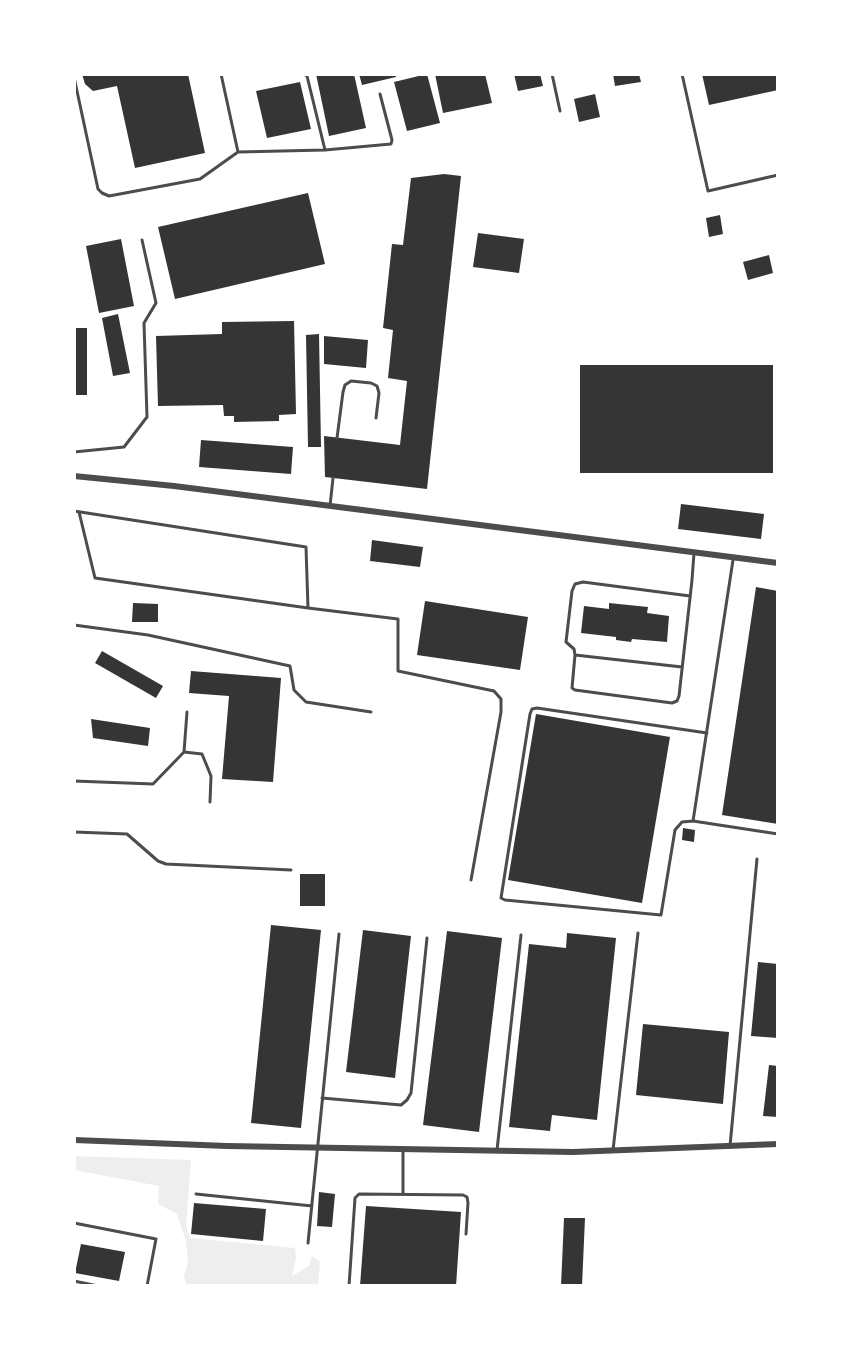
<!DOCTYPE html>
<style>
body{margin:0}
#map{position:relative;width:852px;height:1360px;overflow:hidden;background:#fff;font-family:"Fira Sans",sans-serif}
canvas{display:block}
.frame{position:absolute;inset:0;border:76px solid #fff;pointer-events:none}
</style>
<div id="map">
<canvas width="852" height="1360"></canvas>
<div class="frame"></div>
</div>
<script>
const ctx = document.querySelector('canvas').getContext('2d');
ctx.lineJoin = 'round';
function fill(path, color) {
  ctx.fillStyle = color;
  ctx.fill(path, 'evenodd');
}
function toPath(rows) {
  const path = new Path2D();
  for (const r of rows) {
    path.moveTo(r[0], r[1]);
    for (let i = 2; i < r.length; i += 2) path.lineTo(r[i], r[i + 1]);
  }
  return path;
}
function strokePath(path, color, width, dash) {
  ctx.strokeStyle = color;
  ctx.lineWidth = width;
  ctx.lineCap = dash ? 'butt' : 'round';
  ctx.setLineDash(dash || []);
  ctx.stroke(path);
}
const green = toPath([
 [74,1156,191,1160,186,1225,190,1238,295,1248,296,1258,292,1276,309,1266,312,1256,320,1262,318,1286,187,1286,184,1277,188,1261,186,1241,177,1214,158,1204,159,1186,74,1170]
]);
const building = toPath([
 [82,74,188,74,205,153,135,168,117,86,93,91,85,84],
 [316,74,354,74,366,128,329,136],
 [359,74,395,74,396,77,362,85],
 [427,74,440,123,407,131,394,82],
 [435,74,485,74,492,103,443,113],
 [514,74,540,74,543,86,518,91],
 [613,74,639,74,641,82,615,86],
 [702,74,778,74,778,90,709,105],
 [300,82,311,129,267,138,256,91],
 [595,94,600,117,579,122,574,99],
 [444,174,461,176,427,489,325,477,324,436,400,445,407,381,388,378,393,330,383,328,392,244,403,245,411,178],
 [308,193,325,264,175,299,158,227],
 [720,215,723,234,709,237,706,218],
 [478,233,524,239,519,273,473,267],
 [121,239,134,306,99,313,86,246],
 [769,255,773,273,748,280,743,262],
 [118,314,130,373,113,376,102,318],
 [294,321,296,414,279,415,279,421,234,422,234,416,224,416,223,405,158,406,156,336,222,334,222,322],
 [74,328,87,328,87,395,74,395],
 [319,334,321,447,308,447,306,335],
 [324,336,368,340,366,368,324,364],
 [580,365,773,365,773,473,580,473],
 [201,440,293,447,291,474,199,467],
 [681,504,764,514,761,539,678,529],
 [372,540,423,547,420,567,370,561],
 [756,587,778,591,778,824,722,815],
 [425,601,528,617,520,670,417,655],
 [133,603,158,604,158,622,132,622],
 [609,603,648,607,647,613,669,616,667,642,632,639,631,642,616,640,616,637,581,633,584,606,609,609],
 [102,651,163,686,156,698,95,663],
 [191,671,281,678,273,782,222,779,229,696,189,693],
 [536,714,670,737,642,903,508,880],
 [91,719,150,728,148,746,93,738],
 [683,828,695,830,694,842,682,840],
 [300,874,325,874,325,906,300,906],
 [271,925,321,930,301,1128,251,1123],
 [363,930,411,936,395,1078,346,1072],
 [447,931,502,938,479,1132,423,1125],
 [567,933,616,938,597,1120,552,1115,550,1131,509,1127,529,944,566,948],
 [758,962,778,964,778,1038,751,1036],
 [643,1024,729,1032,723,1104,636,1095],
 [769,1065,778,1066,778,1117,763,1116],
 [319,1192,335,1194,332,1227,317,1226],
 [194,1203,266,1209,263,1241,191,1234],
 [366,1206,461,1212,456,1286,360,1286],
 [564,1218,585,1218,582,1286,561,1286],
 [81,1244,125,1252,119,1281,75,1273]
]);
const service = toPath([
 [221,74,238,152],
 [552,74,560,111],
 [682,74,708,191,778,175],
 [74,77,98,189,102,193,109,196,200,179,238,152,325,150,307,76,304,74],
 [325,150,391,144,392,140,380,94],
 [337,438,343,392,345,385,351,381,371,383,377,386,379,393,376,418],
 [74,452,124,447,147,417,144,323,156,303,142,240],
 [330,506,333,478],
 [74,511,306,547,308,608],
 [79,512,95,578,308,608,398,619,398,671,494,691,501,699,501,712,471,880],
 [690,596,583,582,575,584,572,591,566,642,574,649,575,655,572,688,575,690,672,703,677,701,679,696,692,580,694,553],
 [74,625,148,635,290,666,294,690,306,702,371,712],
 [575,655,682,667],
 [707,733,537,708,532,709,530,714,501,898,505,900,661,915,675,830,682,822,693,821,778,834],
 [184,752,202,754,211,776,210,802],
 [74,781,153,784,184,752,187,712],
 [693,821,733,560],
 [74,832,127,834,158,861,166,864,291,870],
 [322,1098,401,1105,407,1100,411,1093,427,938],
 [730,1146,757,859],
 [497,1150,521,935],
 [613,1150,638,933],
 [196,1194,312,1206],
 [403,1194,403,1150],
 [74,1223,156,1239,147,1286],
 [308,1243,339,934],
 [74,1281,98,1286],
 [349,1286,355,1198,359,1194,463,1195,467,1197,468,1203,466,1234]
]);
const minor = toPath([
 [74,476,174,486,778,563],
 [74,1140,227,1146,573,1152,778,1144]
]);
fill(green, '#eee');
fill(building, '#353535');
strokePath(service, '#4c4c4c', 3);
strokePath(minor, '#4c4c4c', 6);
</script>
